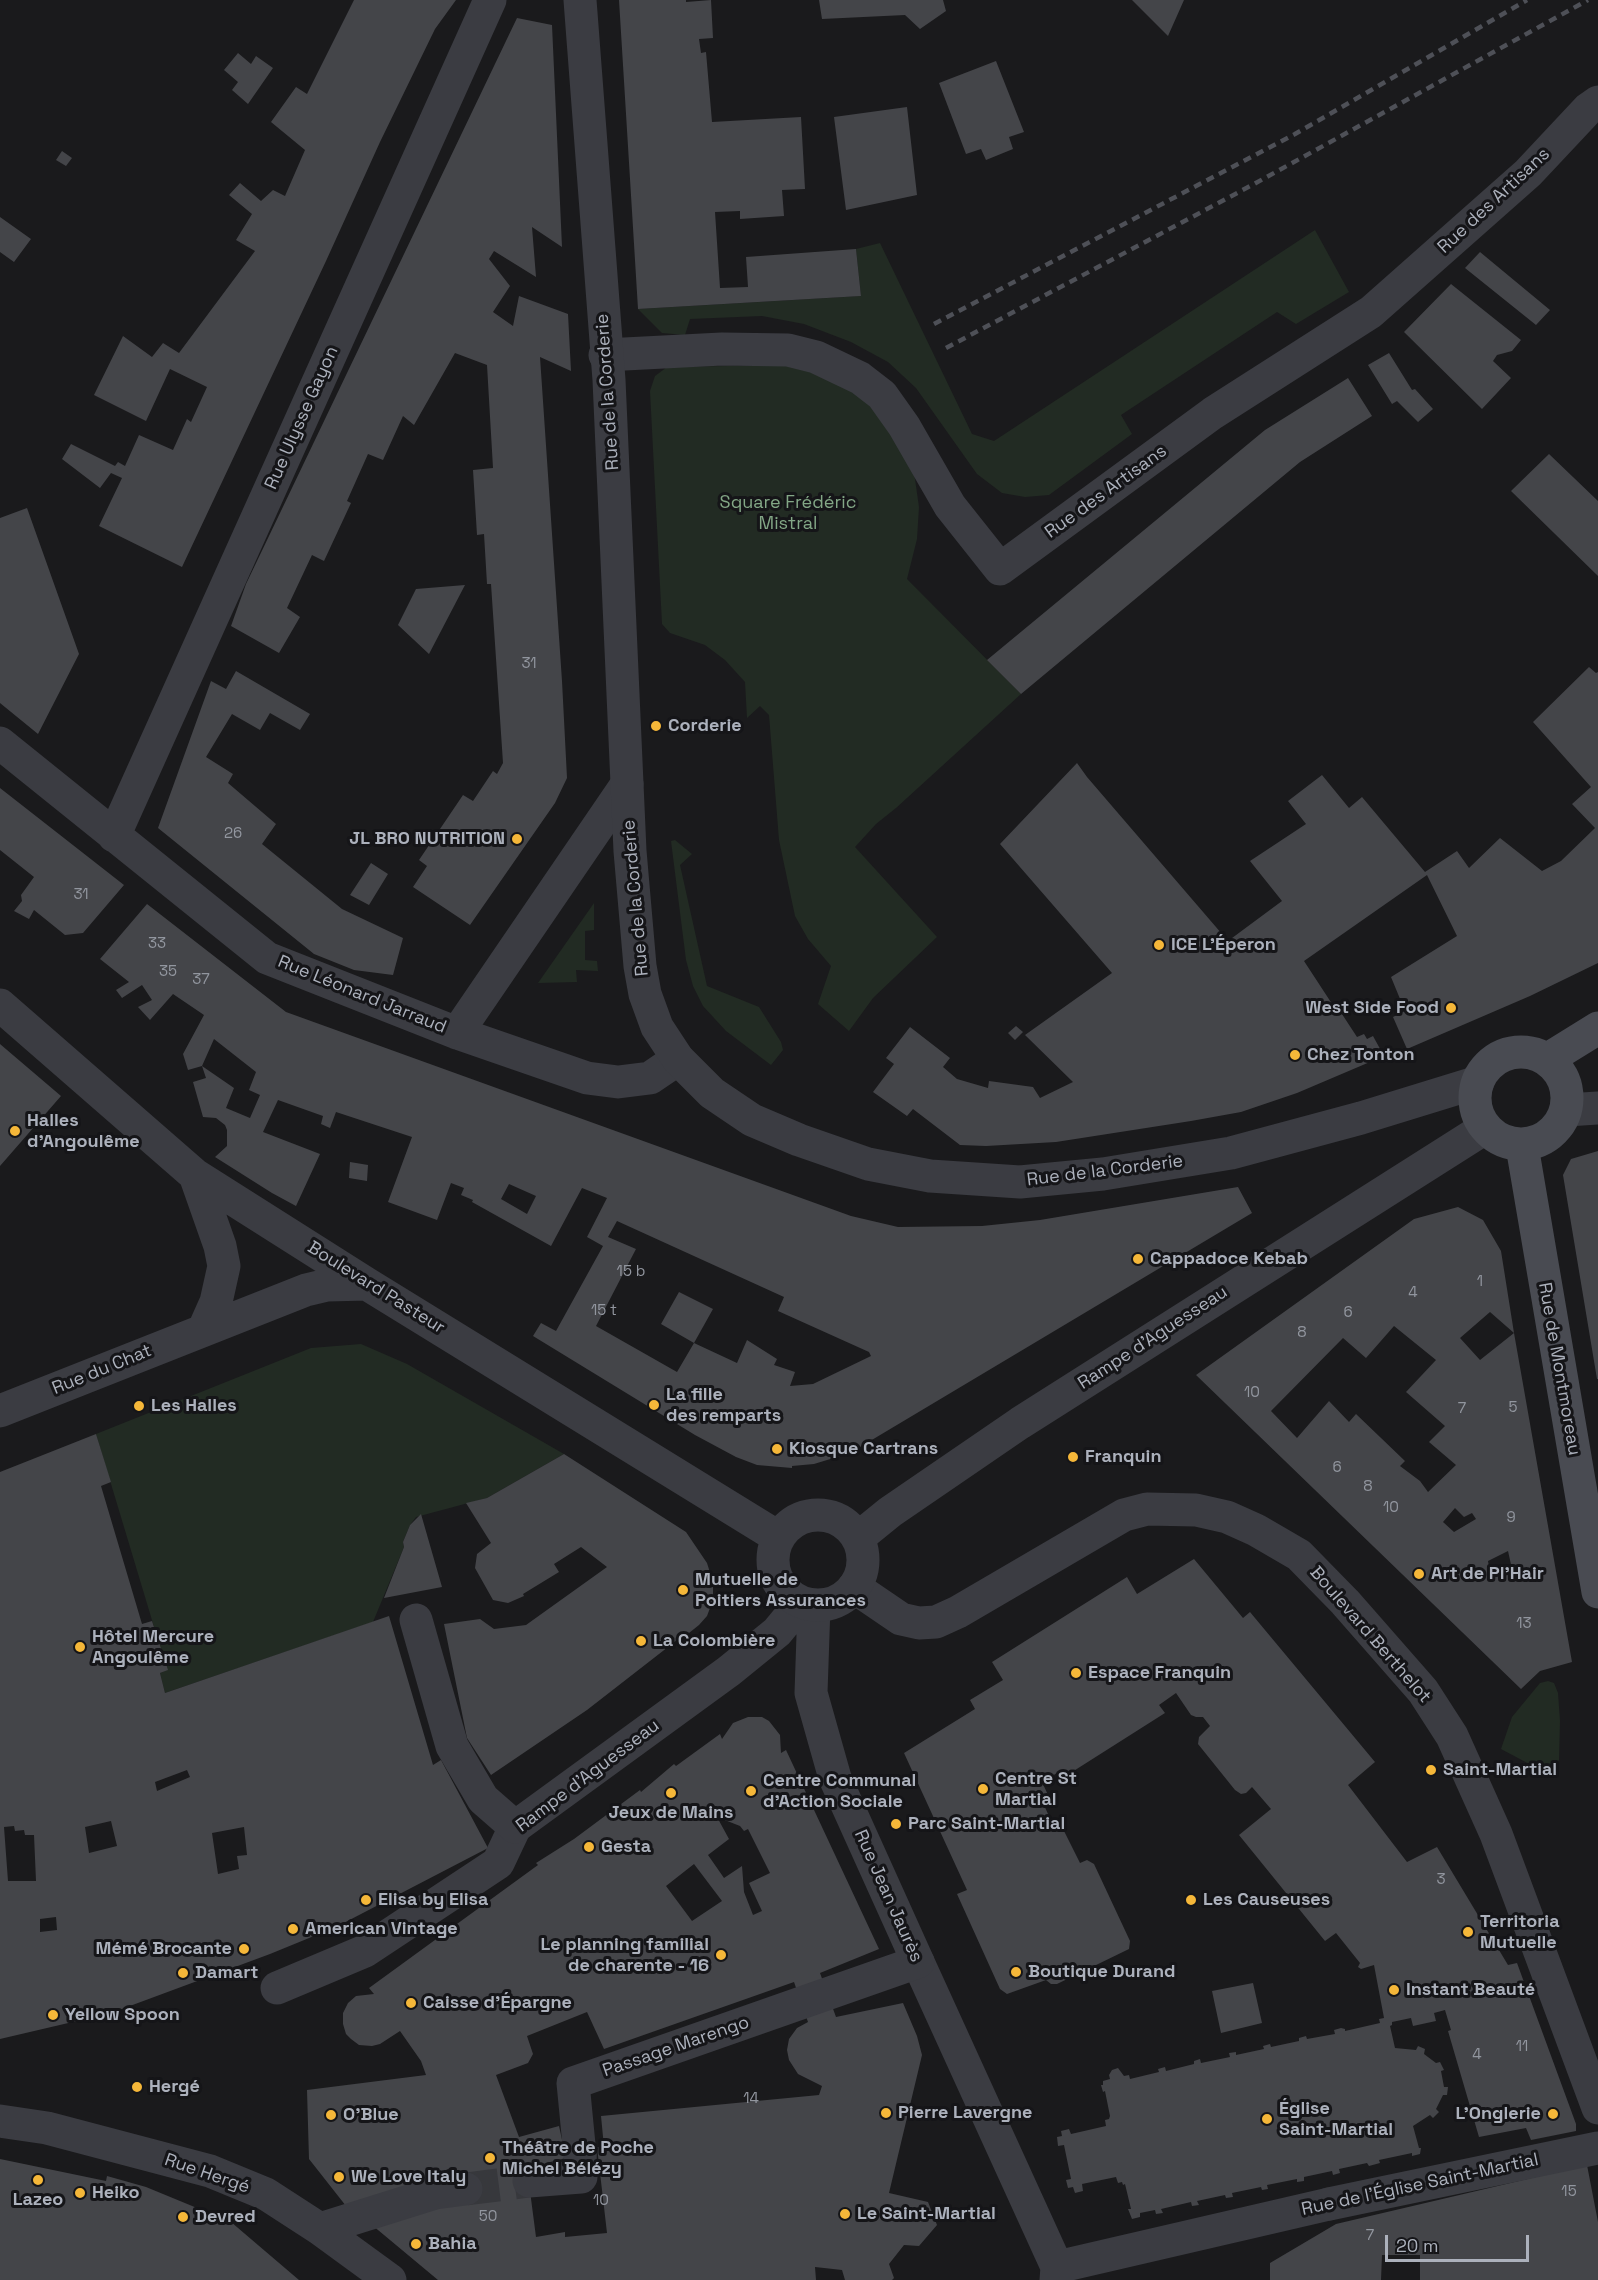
<!DOCTYPE html>
<meta charset="utf-8">
<style>
body{margin:0}
#map{position:relative;width:1598px;height:2280px;overflow:hidden;background:#1a1a1c;font-family:"Space Grotesk",sans-serif}
canvas{display:block}
.scale{position:absolute;left:1385px;top:2235px;width:144px;height:27px;box-sizing:border-box;border:3px solid #acb1bc;border-top:0;padding-left:8px;font-size:18px;line-height:21px;white-space:nowrap;color:#acb1bc;-webkit-text-stroke:4px #151518;paint-order:stroke}
</style>
<div id="map">
<canvas width="1598" height="2280"></canvas>
<div class="scale">20 m</div>
</div>
<script>
const ctx = document.querySelector('canvas').getContext('2d');
ctx.lineJoin = 'round';
function fill(path, color) {
  ctx.fillStyle = color;
  ctx.fill(path, 'evenodd');
}
function toPath(rows) {
  const path = new Path2D();
  for (const r of rows) {
    if (r.length === 3) {
      path.moveTo(r[0] + r[2], r[1]);
      path.arc(r[0], r[1], r[2], 0, 2 * Math.PI);
      continue;
    }
    path.moveTo(r[0], r[1]);
    for (let i = 2; i < r.length; i += 2) path.lineTo(r[i], r[i + 1]);
  }
  return path;
}
function strokePath(path, color, width, dash) {
  ctx.strokeStyle = color;
  ctx.lineWidth = width;
  ctx.lineCap = dash ? 'butt' : 'round';
  ctx.setLineDash(dash || []);
  ctx.stroke(path);
}
function label(font, color, halo, rows, align = 'center') {
  ctx.font = font + ' "Space Grotesk",sans-serif';
  ctx.lineWidth = 6;
  ctx.setLineDash([]);
  ctx.textBaseline = 'middle';
  ctx.strokeStyle = halo;
  ctx.fillStyle = color;
  for (const [text, x, y, turn = 0] of rows) {
    ctx.save();
    ctx.translate(x, y);
    ctx.rotate((+turn || 0) * Math.PI / 180);
    ctx.textAlign = isNaN(turn) ? turn : align;
    if (halo) ctx.strokeText(text, 0, 0);
    ctx.fillText(text, 0, 0);
    ctx.restore();
  }
}
const green = toPath([
 [1315,230,1349,292,1296,324,1277,312,1121,415,1132,434,1049,495,1025,497,1002,493,977,474,916,388,888,362,851,342,804,324,762,316,690,319,685,335,662,333,638,309,861,296,856,249,880,243,972,434,994,441],
 [787,365,832,376,884,411,914,472,919,507,917,539,907,579,1021,694,896,808,876,824,855,847,937,937,873,998,849,1031,818,1004,831,966,808,939,795,916,779,840,769,715,760,706,747,718,745,682,725,660,705,645,670,633,662,624,650,391,655,376,667,367],
 [675,840,692,854,680,865,707,986,759,1007,781,1042,783,1050,771,1065,726,1031,703,1006,693,986,686,960,671,841],
 [594,903,594,930,585,931,585,960,597,961,598,971,576,970,577,982,538,983],
 [361,1344,407,1364,564,1454,487,1498,416,1517,410,1525,403,1542,404,1547,373,1622,165,1693,160,1673,167,1670,96,1434,311,1348],
 [1548,1681,1554,1683,1558,1693,1560,1721,1559,1760,1552,1776,1501,1749,1512,1717,1540,1683]
]);
const building = toPath([
 [354,0,456,0,435,29,380,142,326,261,182,567,99,526,122,478,111,473,100,488,62,459,71,444,115,466,118,462,125,466,139,435,173,450,187,419,191,422,207,387,170,369,146,421,94,395,123,336,152,357,163,343,179,353,255,251,236,240,252,214,229,195,240,183,261,201,273,190,285,196,305,150,271,122,296,87,307,94],
 [619,0,686,0,686,2,711,0,713,38,699,39,701,53,706,52,712,122,801,117,805,189,782,190,784,216,740,219,740,211,715,212,720,288,748,287,746,257,856,249,861,296,638,309],
 [819,0,943,0,946,11,920,29,905,15,822,19],
 [1132,0,1184,0,1168,36],
 [517,18,552,25,562,247,532,227,536,277,494,251,489,259,510,286,493,312,513,326,519,296,568,314,571,371,540,357,562,681,567,778,555,803,470,925,413,887,427,866,419,860,463,795,473,801,493,771,497,774,503,763,491,584,487,584,484,534,477,535,473,470,493,468,487,365,455,353,414,425,403,416,383,460,368,454,347,501,351,503,324,561,312,555,287,608,300,617,279,653,231,626,246,584],
 [238,53,251,64,256,56,273,68,248,104,232,90,238,82,224,70],
 [996,61,1024,132,1009,137,1013,149,986,160,981,149,966,154,939,83],
 [907,107,917,195,846,210,834,117],
 [62,151,72,158,66,166,56,160],
 [0,217,31,239,14,262,0,252],
 [1480,252,1550,310,1536,325,1465,268],
 [1451,284,1521,340,1512,351,1497,355,1493,361,1511,378,1482,409,1404,332],
 [1389,353,1412,390,1415,389,1433,409,1418,422,1397,401,1392,404,1368,365],
 [1348,378,1372,416,1300,462,1021,694,987,660,1265,430],
 [1549,454,1598,501,1598,576,1511,491],
 [27,508,79,654,38,734,0,703,0,518],
 [465,585,429,654,398,625,416,589],
 [1589,667,1596,673,1598,672,1598,963,1530,996,1407,1049,1393,1017,1405,1011,1391,977,1457,936,1427,875,1304,961,1338,1013,1340,1011,1357,1037,1364,1034,1367,1039,1373,1036,1384,1056,1297,1093,1241,1112,1191,1121,1056,1142,986,1146,960,1145,913,1109,907,1116,873,1092,894,1064,886,1058,910,1027,950,1058,943,1067,957,1079,988,1088,989,1081,1033,1087,1040,1098,1073,1082,1025,1035,1112,973,1000,844,1077,763,1087,777,1228,941,1282,901,1250,861,1306,824,1288,801,1322,775,1349,808,1362,797,1425,872,1457,851,1469,868,1500,838,1542,871,1561,861,1595,828,1572,804,1591,787,1533,722],
 [236,671,310,714,300,730,270,713,260,730,232,714,206,757,233,774,228,783,276,824,262,844,342,909,403,938,393,975,354,970,314,954,158,828,211,681,226,689],
 [0,788,124,885,83,933,65,935,34,910,29,919,14,911,22,901,21,895,34,877,0,850],
 [371,863,388,874,369,905,350,895],
 [147,904,286,1012,851,1216,898,1227,982,1226,1040,1220,1238,1187,1252,1213,850,1453,814,1464,792,1466,792,1468,757,1465,736,1457,695,1435,533,1336,541,1323,556,1331,603,1246,587,1237,607,1198,582,1188,551,1246,472,1202,473,1200,461,1195,464,1188,451,1183,437,1220,388,1202,412,1137,336,1112,330,1128,321,1124,323,1116,278,1100,263,1132,320,1154,296,1206,272,1193,215,1157,227,1146,227,1130,225,1125,216,1118,203,1117,193,1082,206,1078,202,1066,234,1088,226,1108,250,1118,260,1095,249,1090,256,1072,214,1039,202,1066,188,1070,183,1054,204,1015,173,994,150,1020,138,1007,152,1000,142,985,122,998,116,990,129,982,100,959],
 [509,1184,536,1196,527,1214,501,1199],
 [617,1221,784,1297,778,1311,869,1352,871,1356,813,1384,790,1386,795,1372,774,1365,777,1359,747,1340,737,1363,694,1343,677,1372,596,1326,636,1249,608,1237],
 [1016,1026,1023,1032,1015,1040,1008,1033],
 [0,1044,61,1096,0,1166],
 [1598,1151,1598,1379,1597,1379,1563,1175,1571,1159],
 [350,1162,368,1165,367,1181,349,1178],
 [1458,1207,1483,1220,1501,1251,1514,1333,1490,1312,1460,1338,1480,1360,1514,1333,1572,1662,1540,1671,1521,1689,1196,1375,1414,1219],
 [1394,1326,1436,1360,1406,1392,1445,1426,1429,1442,1456,1465,1428,1492,1420,1481,1400,1466,1405,1461,1356,1414,1349,1422,1329,1401,1297,1438,1271,1411,1343,1338,1366,1358],
 [1455,1508,1464,1517,1472,1513,1476,1519,1454,1532,1443,1522],
 [1508,1551,1512,1569,1491,1579,1488,1561],
 [679,1292,713,1309,694,1343,661,1324],
 [96,1434,111,1482,101,1486,142,1624,152,1621,168,1670,160,1673,165,1693,389,1616,433,1765,441,1760,488,1848,336,1927,270,1954,111,2013,0,2039,0,1472],
 [187,1770,190,1777,157,1791,155,1782],
 [111,1821,117,1846,89,1853,85,1827],
 [14,1826,15,1831,24,1830,25,1835,34,1835,36,1881,8,1881,4,1827],
 [244,1827,247,1855,237,1856,239,1869,218,1874,212,1833],
 [56,1917,57,1930,40,1932,40,1919],
 [564,1454,686,1532,707,1563,713,1582,713,1600,707,1616,699,1625,679,1641,677,1640,587,1710,491,1775,467,1738,444,1624,480,1619,494,1629,526,1625,607,1567,581,1547,554,1564,559,1572,523,1594,524,1596,508,1603,493,1600,475,1568,477,1554,491,1543,466,1503,487,1498],
 [421,1514,442,1587,384,1598,404,1547,403,1542,410,1525],
 [1194,1559,1243,1618,1250,1612,1375,1762,1348,1785,1407,1862,1437,1847,1508,1965,1517,1963,1576,2124,1576,2131,1531,2140,1526,2128,1479,2137,1448,2031,1451,2030,1445,2010,1434,2013,1436,2021,1413,2026,1411,2018,1392,2022,1392,2025,1390,2026,1395,2048,1416,2050,1418,2046,1425,2049,1424,2054,1436,2063,1440,2062,1444,2070,1441,2071,1444,2087,1448,2087,1447,2095,1443,2095,1436,2109,1439,2112,1433,2118,1430,2115,1413,2126,1419,2148,1421,2148,1420,2154,1412,2156,1412,2153,1379,2160,1380,2163,1369,2166,1367,2163,1339,2169,1340,2173,1333,2175,1332,2171,1304,2177,1304,2181,1297,2182,1297,2179,1267,2185,1268,2189,1262,2190,1261,2187,1232,2193,1233,2197,1226,2198,1225,2195,1197,2201,1199,2205,1192,2206,1191,2202,1161,2209,1163,2213,1156,2214,1155,2210,1140,2213,1140,2217,1132,2219,1128,2209,1131,2209,1125,2184,1123,2185,1122,2182,1118,2183,1116,2177,1082,2184,1083,2191,1075,2193,1073,2187,1068,2188,1066,2180,1071,2179,1064,2145,1058,2146,1057,2137,1062,2136,1061,2131,1069,2129,1071,2134,1106,2126,1105,2120,1109,2119,1110,2116,1105,2091,1103,2092,1101,2085,1103,2085,1103,2081,1110,2079,1109,2075,1112,2070,1118,2068,1124,2076,1129,2075,1130,2079,1159,2072,1158,2069,1165,2067,1166,2071,1194,2064,1194,2061,1200,2059,1201,2063,1230,2057,1229,2053,1236,2052,1236,2055,1264,2049,1263,2046,1270,2044,1271,2047,1299,2041,1299,2038,1306,2036,1307,2039,1335,2034,1334,2030,1341,2028,1345,2029,1345,2031,1380,2023,1379,2019,1384,2018,1374,1965,1361,1969,1358,1967,1360,1963,1336,1933,1325,1941,1239,1835,1271,1809,1252,1787,1246,1793,1241,1794,1235,1790,1198,1744,1199,1737,1210,1726,1203,1717,1196,1717,1191,1715,1176,1693,1159,1705,1165,1713,1061,1779,1057,1773,1042,1782,1048,1795,1044,1805,1052,1823,1063,1829,1080,1863,1087,1860,1094,1864,1130,1941,1129,1949,1057,1984,1051,1984,1046,1980,1007,1994,1000,1989,957,1894,967,1890,904,1753,975,1709,970,1700,1003,1680,992,1662,1127,1577,1137,1594],
 [748,1717,762,1717,769,1721,780,1735,781,1753,786,1750,879,1949,820,1973,836,2017,903,2003,917,2036,922,2055,889,2193,928,2202,937,2225,919,2246,904,2245,889,2264,894,2278,892,2280,845,2280,842,2270,815,2267,816,2280,438,2280,372,2225,453,2179,450,2168,420,2183,346,2206,309,2159,307,2090,426,2075,421,2061,400,2031,380,2044,372,2046,359,2045,351,2039,346,2034,343,2024,343,2013,348,2003,356,1996,374,1994,369,1988,538,1865,536,1863,574,1839,640,1790,641,1792,674,1764,676,1766,720,1734,722,1739,733,1723],
 [717,1817,740,1826,744,1831,748,1829,770,1873,749,1883,762,1911,753,1915,744,1892,742,1866,724,1878,708,1855,729,1839],
 [694,1864,722,1901,692,1921,666,1886],
 [794,1982,808,2022,797,2028,789,2039,787,2050,789,2060,798,2074,822,2086,819,2095,601,2116,604,2147,597,2147,607,2233,565,2237,565,2232,536,2237,527,2168,566,2158,559,2126,519,2137,496,2075,528,2063,533,2054,527,2036,587,2012,604,2049],
 [1253,1983,1262,2023,1221,2033,1212,1991],
 [0,2159,106,2181,107,2176,146,2187,231,2222,299,2280,0,2280],
 [1587,2165,1598,2222,1598,2280,1420,2280,1420,2255,1382,2255,1381,2280,1270,2280,1270,2263,1336,2224]
]);
const pedestrianTunnel = toPath([
 [466,2189,529,2181]
]);
const pedestrian = toPath([
 [918,1962,1057,2267,1056,2280],
 [277,1988,365,1951,498,1863,515,1827],
 [0,2121,47,2128,210,2171,266,2194,320,2229,390,2280],
 [529,2181,581,2177,580,2155],
 [320,2229,435,2193,466,2189],
 [1057,2267,1329,2204]
]);
const minor = toPath([
 [605,355,722,349,788,350,816,357,860,378,882,395,904,426,950,506,1000,569,1213,413,1371,312,1528,173,1588,109,1598,102],
 [0,743,267,958,457,1033,587,1078,618,1082,650,1078,678,1059],
 [114,836,490,0],
 [457,1033,627,784],
 [1567,1110,1598,1108],
 [854,1587,901,1619,919,1623,936,1622,958,1612,1124,1515,1147,1509,1196,1510,1227,1517,1256,1530,1299,1555,1345,1602,1423,1691,1452,1736,1496,1834,1598,2108],
 [416,1620,452,1746,483,1799,515,1827,729,1671,777,1632,801,1603],
 [580,2155,573,2083,918,1962,835,1778,811,1693,814,1606],
 [1329,2204,1598,2148]
]);
const tertiary = toPath([
 [580,0,609,380,630,851,640,966,645,994,657,1027,678,1059,712,1093,752,1120,799,1140,868,1164,930,1176,1020,1182,1103,1174,1231,1153,1361,1118,1478,1082],
 [0,1005,195,1175,367,1284,778,1537],
 [195,1175,220,1246,224,1266,216,1302,204,1329],
 [0,1411,306,1290,327,1285,367,1284],
 [818,1560,45],
 [858,1538,890,1512,1020,1423,1485,1128]
]);
const secondary = toPath([
 [1521,1098,46],
 [1548,1059,1598,1028],
 [1522,1146,1598,1592]
]);
const rail = toPath([
 [934,324,1295,134,1527,0],
 [946,348,1254,184,1588,0]
]);
const markers = [
 [656,726,6,"#f5b739"],
 [517,839,6,"#f5b739"],
 [1159,945,6,"#f5b739"],
 [1451,1008,6,"#f5b739"],
 [1295,1055,6,"#f5b739"],
 [15,1131,6,"#f5b739"],
 [1138,1259,6,"#f5b739"],
 [654,1405,6,"#f5b739"],
 [139,1406,6,"#f5b739"],
 [777,1449,6,"#f5b739"],
 [1073,1457,6,"#f5b739"],
 [1419,1574,6,"#f5b739"],
 [683,1590,6,"#f5b739"],
 [641,1641,6,"#f5b739"],
 [80,1647,6,"#f5b739"],
 [1076,1673,6,"#f5b739"],
 [1431,1770,6,"#f5b739"],
 [983,1789,6,"#f5b739"],
 [751,1791,6,"#f5b739"],
 [671,1793,6,"#f5b739"],
 [896,1824,6,"#f5b739"],
 [589,1847,6,"#f5b739"],
 [366,1900,6,"#f5b739"],
 [1191,1900,6,"#f5b739"],
 [293,1929,6,"#f5b739"],
 [1468,1932,6,"#f5b739"],
 [244,1949,6,"#f5b739"],
 [721,1955,6,"#f5b739"],
 [1016,1972,6,"#f5b739"],
 [183,1973,6,"#f5b739"],
 [1394,1990,6,"#f5b739"],
 [411,2003,6,"#f5b739"],
 [53,2015,6,"#f5b739"],
 [137,2087,6,"#f5b739"],
 [886,2113,6,"#f5b739"],
 [1553,2114,6,"#f5b739"],
 [331,2115,6,"#f5b739"],
 [1267,2119,6,"#f5b739"],
 [490,2158,6,"#f5b739"],
 [339,2177,6,"#f5b739"],
 [38,2180,6,"#f5b739"],
 [80,2193,6,"#f5b739"],
 [845,2214,6,"#f5b739"],
 [183,2217,6,"#f5b739"],
 [416,2244,6,"#f5b739"]
];
const numberNames = [
 ["31",529,664],
 ["26",233,834],
 ["31",81,895],
 ["33",157,944],
 ["35",168,972],
 ["37",201,980],
 ["15 b",631,1272],
 ["1",1480,1282],
 ["4",1413,1293],
 ["15 t",604,1311],
 ["6",1348,1313],
 ["8",1302,1333],
 ["10",1252,1393],
 ["5",1513,1408],
 ["7",1462,1409],
 ["6",1337,1468],
 ["8",1368,1487],
 ["10",1391,1508],
 ["9",1511,1518],
 ["13",1524,1624],
 ["3",1441,1880],
 ["11",1522,2047],
 ["4",1477,2055],
 ["14",751,2099],
 ["15",1569,2192],
 ["10",601,2201],
 ["50",488,2217],
 ["7",1370,2236]
];
const streetNames = [
 ["Rue des Artisans",1494,201,-43],
 ["Rue de la Corderie",608,392,-94],
 ["Rue Ulysse Gayon",302,418,-66],
 ["Rue des Artisans",1106,492,-36],
 ["Rue de la Corderie",636,898,-95],
 ["Rue Léonard Jarraud",362,995,22],
 ["Rue de la Corderie",1105,1171,-7],
 ["Boulevard Pasteur",376,1288,32],
 ["Rampe d'Aguesseau",1153,1338,-33],
 ["Rue de Montmoreau",1559,1369,80],
 ["Rue du Chat",102,1370,-22],
 ["Boulevard Berthelot",1370,1635,49],
 ["Rampe d'Aguesseau",588,1776,-37],
 ["Rue Jean Jaurès",888,1896,66],
 ["Passage Marengo",676,2047,-19],
 ["Rue Hergé",207,2174,19],
 ["Rue de l'Église Saint-Martial",1420,2185,-12]
];
const parkNames = [
 ["Square Frédéric",788,503],
 ["Mistral",788,524]
];
const poiNames = [
 ["Corderie",668,726],
 ["JL BRO NUTRITION",505,839,"right"],
 ["ICE L’Éperon",1171,945],
 ["West Side Food",1439,1008,"right"],
 ["Chez Tonton",1307,1055],
 ["Halles",27,1121],
 ["d'Angoulême",27,1142],
 ["Cappadoce Kebab",1150,1259],
 ["La fille",666,1395],
 ["des remparts",666,1416],
 ["Les Halles",151,1406],
 ["Kiosque Cartrans",789,1449],
 ["Franquin",1085,1457],
 ["Art de Pl'Hair",1431,1574],
 ["Mutuelle de",695,1580],
 ["Poitiers Assurances",695,1601],
 ["Hôtel Mercure",92,1637],
 ["Angoulême",92,1658],
 ["La Colombière",653,1641],
 ["Espace Franquin",1088,1673],
 ["Saint-Martial",1443,1770],
 ["Centre St",995,1779],
 ["Martial",995,1800],
 ["Centre Communal",763,1781],
 ["d'Action Sociale",763,1802],
 ["Jeux de Mains",671,1813,"center"],
 ["Parc Saint-Martial",908,1824],
 ["Gesta",601,1847],
 ["Elisa by Elisa",378,1900],
 ["Les Causeuses",1203,1900],
 ["Territoria",1480,1922],
 ["Mutuelle",1480,1943],
 ["American Vintage",305,1929],
 ["Le planning familial",709,1945,"right"],
 ["de charente - 16",709,1966,"right"],
 ["Mémé Brocante",232,1949,"right"],
 ["Boutique Durand",1028,1972],
 ["Damart",195,1973],
 ["Instant Beauté",1406,1990],
 ["Caisse d'Épargne",423,2003],
 ["Yellow Spoon",65,2015],
 ["Hergé",149,2087],
 ["Église",1279,2109],
 ["Saint-Martial",1279,2130],
 ["Pierre Lavergne",898,2113],
 ["L'Onglerie",1541,2114,"right"],
 ["O'Blue",343,2115],
 ["Théâtre de Poche",502,2148],
 ["Michel Bélézy",502,2169],
 ["We Love Italy",351,2177],
 ["Heiko",92,2193],
 ["Lazeo",38,2200,"center"],
 ["Le Saint-Martial",857,2214],
 ["Devred",195,2217],
 ["Bahia",428,2244]
];
fill(green, '#222b23');
fill(building, '#444549');
strokePath(pedestrianTunnel, '#37383c', 33, [33, 16]);
strokePath(pedestrian, '#3b3c42', 33);
strokePath(minor, '#3b3c42', 33);
strokePath(tertiary, '#3b3c42', 33);
strokePath(secondary, '#494b52', 33);
strokePath(rail, '#4e5057', 4.5, [8, 6]);
for (const [x, y, r, color] of markers) {
  const dot = new Path2D();
  dot.arc(x, y, r, 0, 2 * Math.PI);
  ctx.fillStyle = color;
  ctx.fill(dot);
  strokePath(dot, '#151518', 2);
}
label('15px', '#92969f', null, numberNames);
label('18px', '#acb1bc', '#151518', streetNames);
label('18px', '#83a786', '#151518', parkNames);
label('bold 18px', '#acb1bc', '#151518', poiNames, 'left');
</script>
